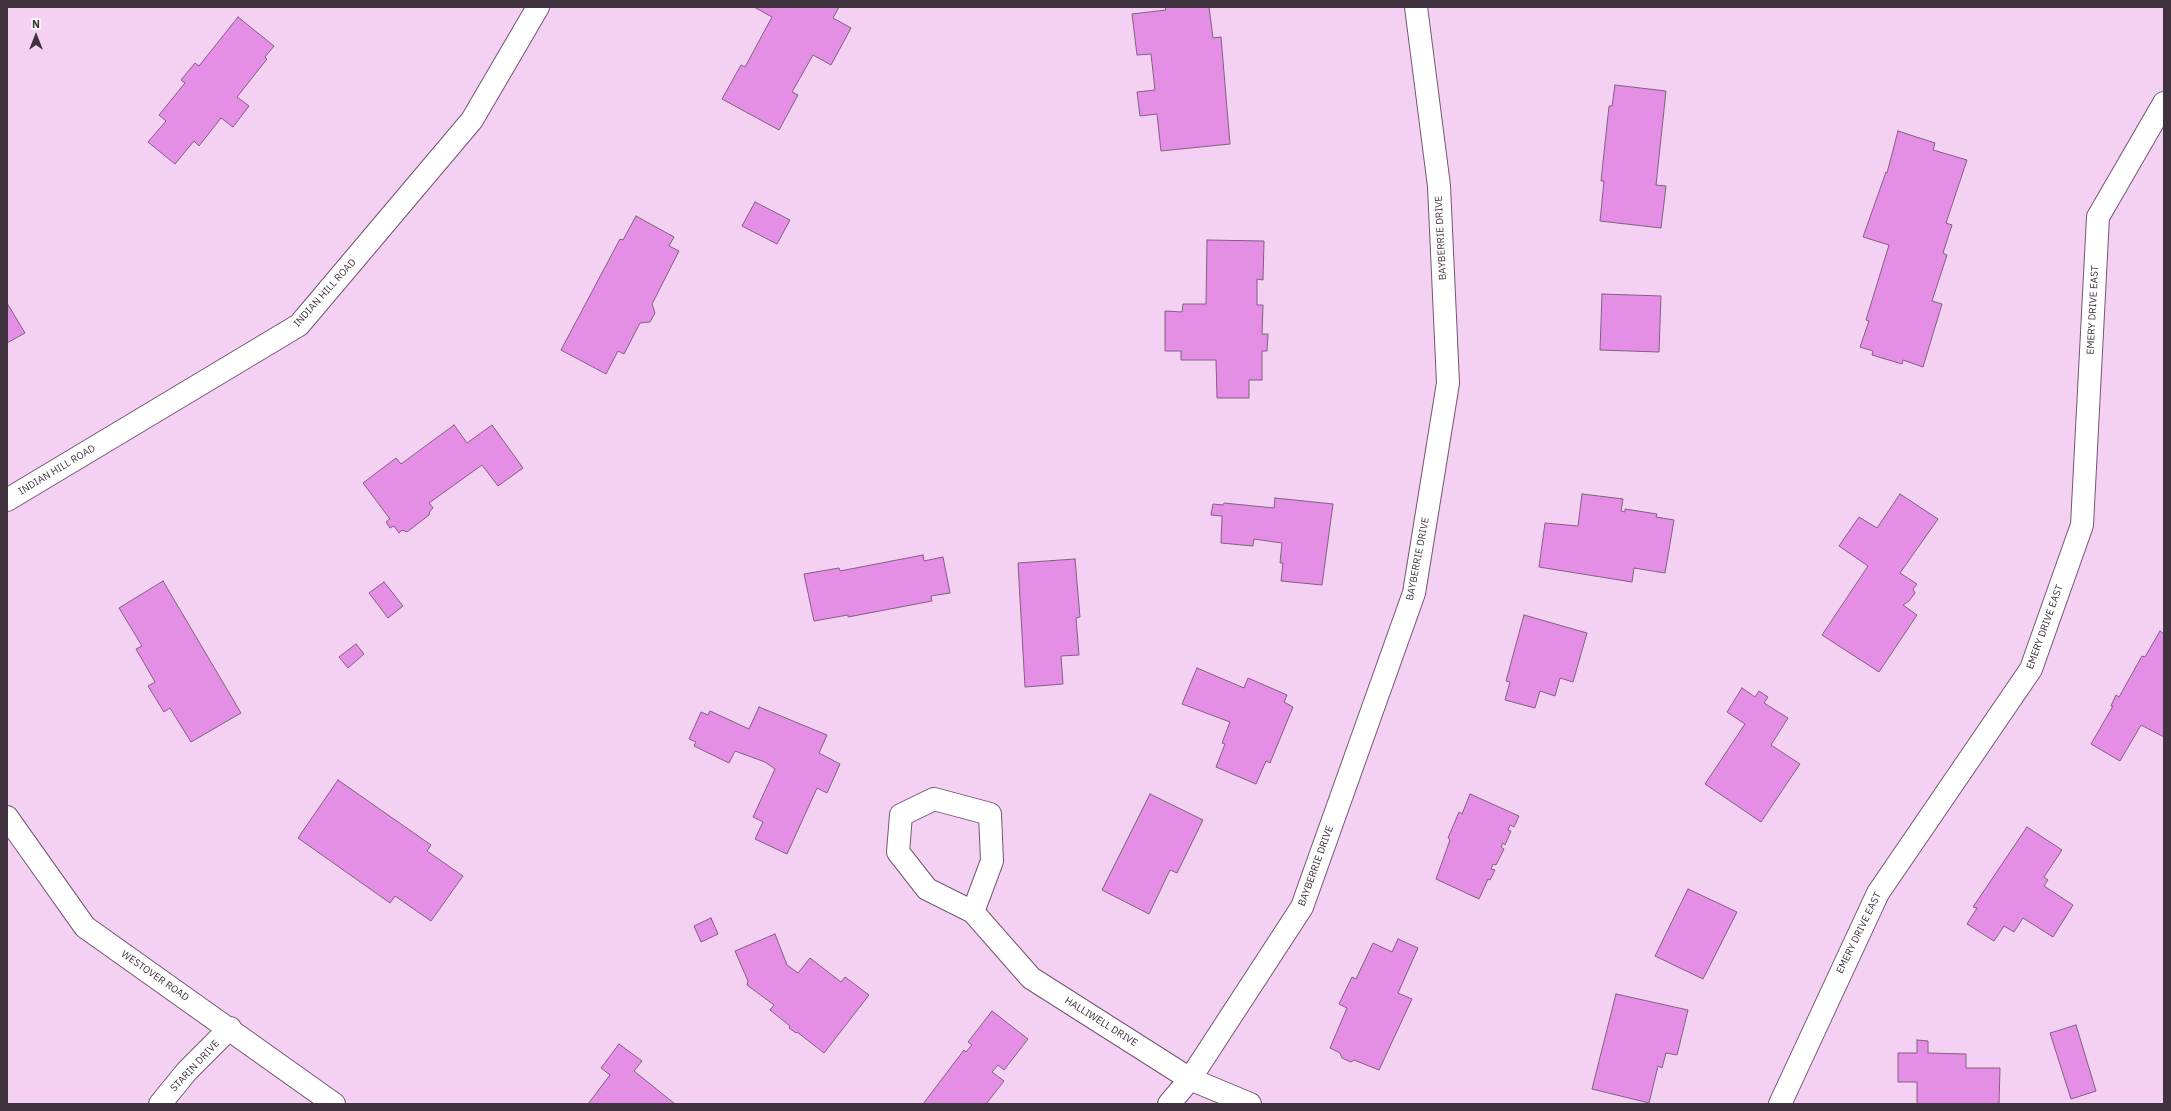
<!DOCTYPE html>
<style>
body{margin:0}
#map{position:relative;width:2171px;height:1111px;overflow:hidden;background:#f4d0f3;font-family:"IBM Plex Sans",sans-serif}
canvas{display:block}
.frame{position:absolute;inset:0;border:8px solid #3f313e;pointer-events:none}
.north{position:absolute;left:16px;top:16px;width:40px;height:40px;-webkit-text-stroke:3px #fff;paint-order:stroke;rotate:0deg;font-size:11px;font-weight:700;line-height:16px;text-align:center;color:#3f313e}
.north::after{content:'';display:block;margin:auto;width:14px;height:18px;background:#3f313e;clip-path:polygon(50% 0,100% 100%,50% 72%,0 100%)}
</style>
<div id="map">
<canvas width="2171" height="1111"></canvas>
<div class="frame"></div>
<div class="north">N</div>
</div>
<script>
const ctx = document.querySelector('canvas').getContext('2d');
ctx.lineJoin = 'round';
function fill(path, color) {
  ctx.fillStyle = color;
  ctx.fill(path, 'evenodd');
}
function toPath(rows) {
  const path = new Path2D();
  for (const r of rows) {
    path.moveTo(r[0], r[1]);
    for (let i = 2; i < r.length; i += 2) path.lineTo(r[i], r[i + 1]);
  }
  return path;
}
function strokePath(path, color, width, dash) {
  ctx.strokeStyle = color;
  ctx.lineWidth = width;
  ctx.lineCap = dash ? 'butt' : 'round';
  ctx.setLineDash(dash || []);
  ctx.stroke(path);
}
function label(font, color, halo, rows, align = 'center') {
  ctx.font = font + ' "IBM Plex Sans",sans-serif';
  ctx.lineWidth = 3;
  ctx.setLineDash([]);
  ctx.textBaseline = 'middle';
  ctx.strokeStyle = halo;
  ctx.fillStyle = color;
  for (const [text, x, y, turn = 0] of rows) {
    ctx.save();
    ctx.translate(x, y);
    ctx.rotate((+turn || 0) * Math.PI / 180);
    ctx.textAlign = isNaN(turn) ? turn : align;
    if (halo) ctx.strokeText(text, 0, 0);
    ctx.fillText(text, 0, 0);
    ctx.restore();
  }
}
const building = toPath([
 [754,7,839,7,833,18,851,28,831,65,813,55,792,92,798,95,779,130,722,99,741,65,745,67,772,17,754,7],
 [1165,7,1209,7,1213,38,1221,37,1230,144,1161,151,1157,114,1140,116,1137,92,1155,90,1151,54,1137,55,1132,14,1166,10,1165,7],
 [238,17,274,46,265,57,267,59,237,97,249,106,233,127,221,118,199,146,194,141,175,164,148,142,166,121,159,115,185,83,181,80,195,63,199,66,238,17],
 [1615,85,1666,91,1656,185,1666,186,1661,228,1600,221,1604,181,1601,181,1609,106,1612,106,1615,85],
 [1898,131,1935,143,1933,150,1967,160,1946,223,1952,225,1943,253,1947,255,1932,301,1942,304,1923,367,1903,360,1902,364,1872,355,1873,351,1860,347,1869,321,1866,320,1889,245,1863,237,1886,172,1887,173,1898,131],
 [755,202,790,220,777,244,742,226,755,202],
 [636,216,674,237,669,246,679,251,652,304,655,313,650,322,640,323,624,354,618,351,606,374,561,350,620,239,623,240,636,216],
 [1207,240,1264,241,1263,280,1257,279,1257,305,1263,305,1262,334,1268,334,1267,351,1262,351,1262,380,1249,380,1249,398,1217,398,1216,360,1181,360,1181,351,1165,351,1165,311,1182,312,1183,304,1206,304,1207,240],
 [1602,294,1661,296,1659,352,1600,350,1602,294],
 [7,303,25,333,7,343,7,303],
 [454,425,467,443,492,425,523,468,498,486,482,465,429,503,433,508,430,511,429,515,407,532,402,530,399,533,394,526,390,528,386,522,390,519,363,483,396,458,401,464,454,425],
 [1582,494,1623,499,1621,511,1625,512,1625,509,1657,514,1656,517,1674,520,1665,573,1634,568,1632,582,1539,567,1545,523,1578,526,1582,494],
 [1900,494,1938,519,1900,573,1917,584,1913,589,1915,593,1909,601,1903,605,1917,615,1879,672,1822,635,1868,566,1839,546,1859,517,1877,528,1900,494],
 [1275,498,1333,504,1322,585,1281,581,1283,563,1280,563,1282,543,1254,539,1253,546,1221,543,1222,516,1211,515,1213,504,1223,505,1224,503,1274,508,1275,498],
 [923,555,924,561,943,557,950,593,931,596,932,601,848,617,848,615,814,621,804,574,839,568,840,571,923,555],
 [1075,559,1080,617,1076,618,1079,655,1061,656,1063,684,1025,687,1018,563,1075,559],
 [163,581,241,713,191,742,170,708,164,712,148,686,155,682,136,649,142,646,119,608,163,581],
 [384,582,403,606,388,618,369,593,384,582],
 [1524,615,1587,633,1573,682,1560,678,1555,696,1540,691,1535,708,1505,700,1510,682,1506,681,1524,615],
 [2160,631,2164,634,2164,737,2141,725,2120,761,2091,744,2113,706,2111,706,2116,695,2119,697,2142,656,2145,657,2160,631],
 [356,644,364,654,348,668,339,657,356,644],
 [1197,668,1244,688,1248,678,1287,695,1284,702,1293,707,1270,763,1266,761,1256,784,1216,767,1225,744,1222,743,1230,722,1182,704,1197,668],
 [1742,688,1755,697,1759,691,1768,697,1764,703,1788,718,1771,745,1800,764,1761,822,1705,784,1745,724,1727,712,1742,688],
 [759,707,827,735,819,753,840,764,827,793,817,788,787,854,755,839,763,822,753,817,775,769,765,762,735,751,729,763,694,746,696,742,689,739,701,712,708,715,710,711,749,729,759,707],
 [338,780,431,845,427,851,463,876,431,921,395,896,390,903,298,838,338,780],
 [1150,794,1203,820,1177,873,1170,870,1149,914,1102,890,1150,794],
 [1470,794,1519,816,1514,827,1510,825,1508,830,1511,831,1505,845,1503,843,1501,847,1504,849,1496,865,1493,864,1491,869,1495,870,1490,880,1488,879,1479,899,1436,879,1450,840,1448,838,1459,812,1462,814,1470,794],
 [2027,827,2062,850,2044,877,2048,880,2044,886,2073,905,2053,937,2023,918,2014,932,2004,926,1994,941,1967,924,1977,908,1973,907,2027,827],
 [1688,889,1737,912,1703,979,1655,956,1688,889],
 [711,918,718,934,701,942,694,926,711,918],
 [775,934,787,965,798,973,810,958,841,982,845,977,869,995,824,1053,797,1032,796,1033,789,1028,790,1026,770,1010,774,1005,747,985,748,981,735,951,775,934],
 [1398,939,1418,948,1398,993,1412,999,1379,1070,1354,1060,1351,1062,1342,1058,1340,1053,1330,1048,1347,1008,1339,1004,1352,977,1356,979,1373,943,1392,952,1398,939],
 [1616,994,1688,1010,1677,1055,1666,1053,1662,1068,1658,1066,1649,1103,1592,1089,1616,994],
 [992,1011,1028,1039,1004,1070,998,1065,992,1072,1004,1081,986,1104,923,1104,964,1050,966,1052,972,1045,968,1042,992,1011],
 [2076,1025,2096,1091,2071,1099,2050,1033,2076,1025],
 [1917,1040,1928,1041,1928,1053,1966,1054,1966,1068,2000,1068,1999,1104,1917,1104,1917,1082,1898,1082,1898,1053,1917,1053,1917,1040],
 [619,1044,642,1061,634,1071,675,1104,588,1104,610,1075,601,1068,619,1044]
]);
const minor = toPath([
 [7,500,299,325,472,120,538,7],
 [7,817,85,927,334,1104],
 [973,912,992,861,990,814,934,799,901,815,898,852,927,889,973,912,1031,978,1190,1079,1250,1104],
 [160,1104,187,1071,230,1028],
 [1169,1104,1190,1079,1302,907,1414,593,1448,383,1439,186,1416,7],
 [1780,1104,1878,893,2031,669,2082,525,2098,217,2164,103]
]);
const streetNames = [
 ["BAYBERRIE DRIVE",1441,238,-93],
 ["INDIAN HILL ROAD",325,293,-48],
 ["EMERY DRIVE EAST",2093,310,-87],
 ["INDIAN HILL ROAD",57,470,-31],
 ["BAYBERRIE DRIVE",1418,559,-79],
 ["EMERY DRIVE EAST",2045,627,-70],
 ["BAYBERRIE DRIVE",1316,866,-70],
 ["EMERY DRIVE EAST",1859,933,-64],
 ["WESTOVER ROAD",155,976,35],
 ["HALLIWELL DRIVE",1101,1022,32],
 ["STARIN DRIVE",195,1066,-47]
];
fill(building, '#e48fe5');
strokePath(building, '#80607f', 1);
strokePath(minor, '#735573', 24);
strokePath(minor, '#fff', 22);
label('10px', '#3f313e', '#fff', streetNames);
</script>
